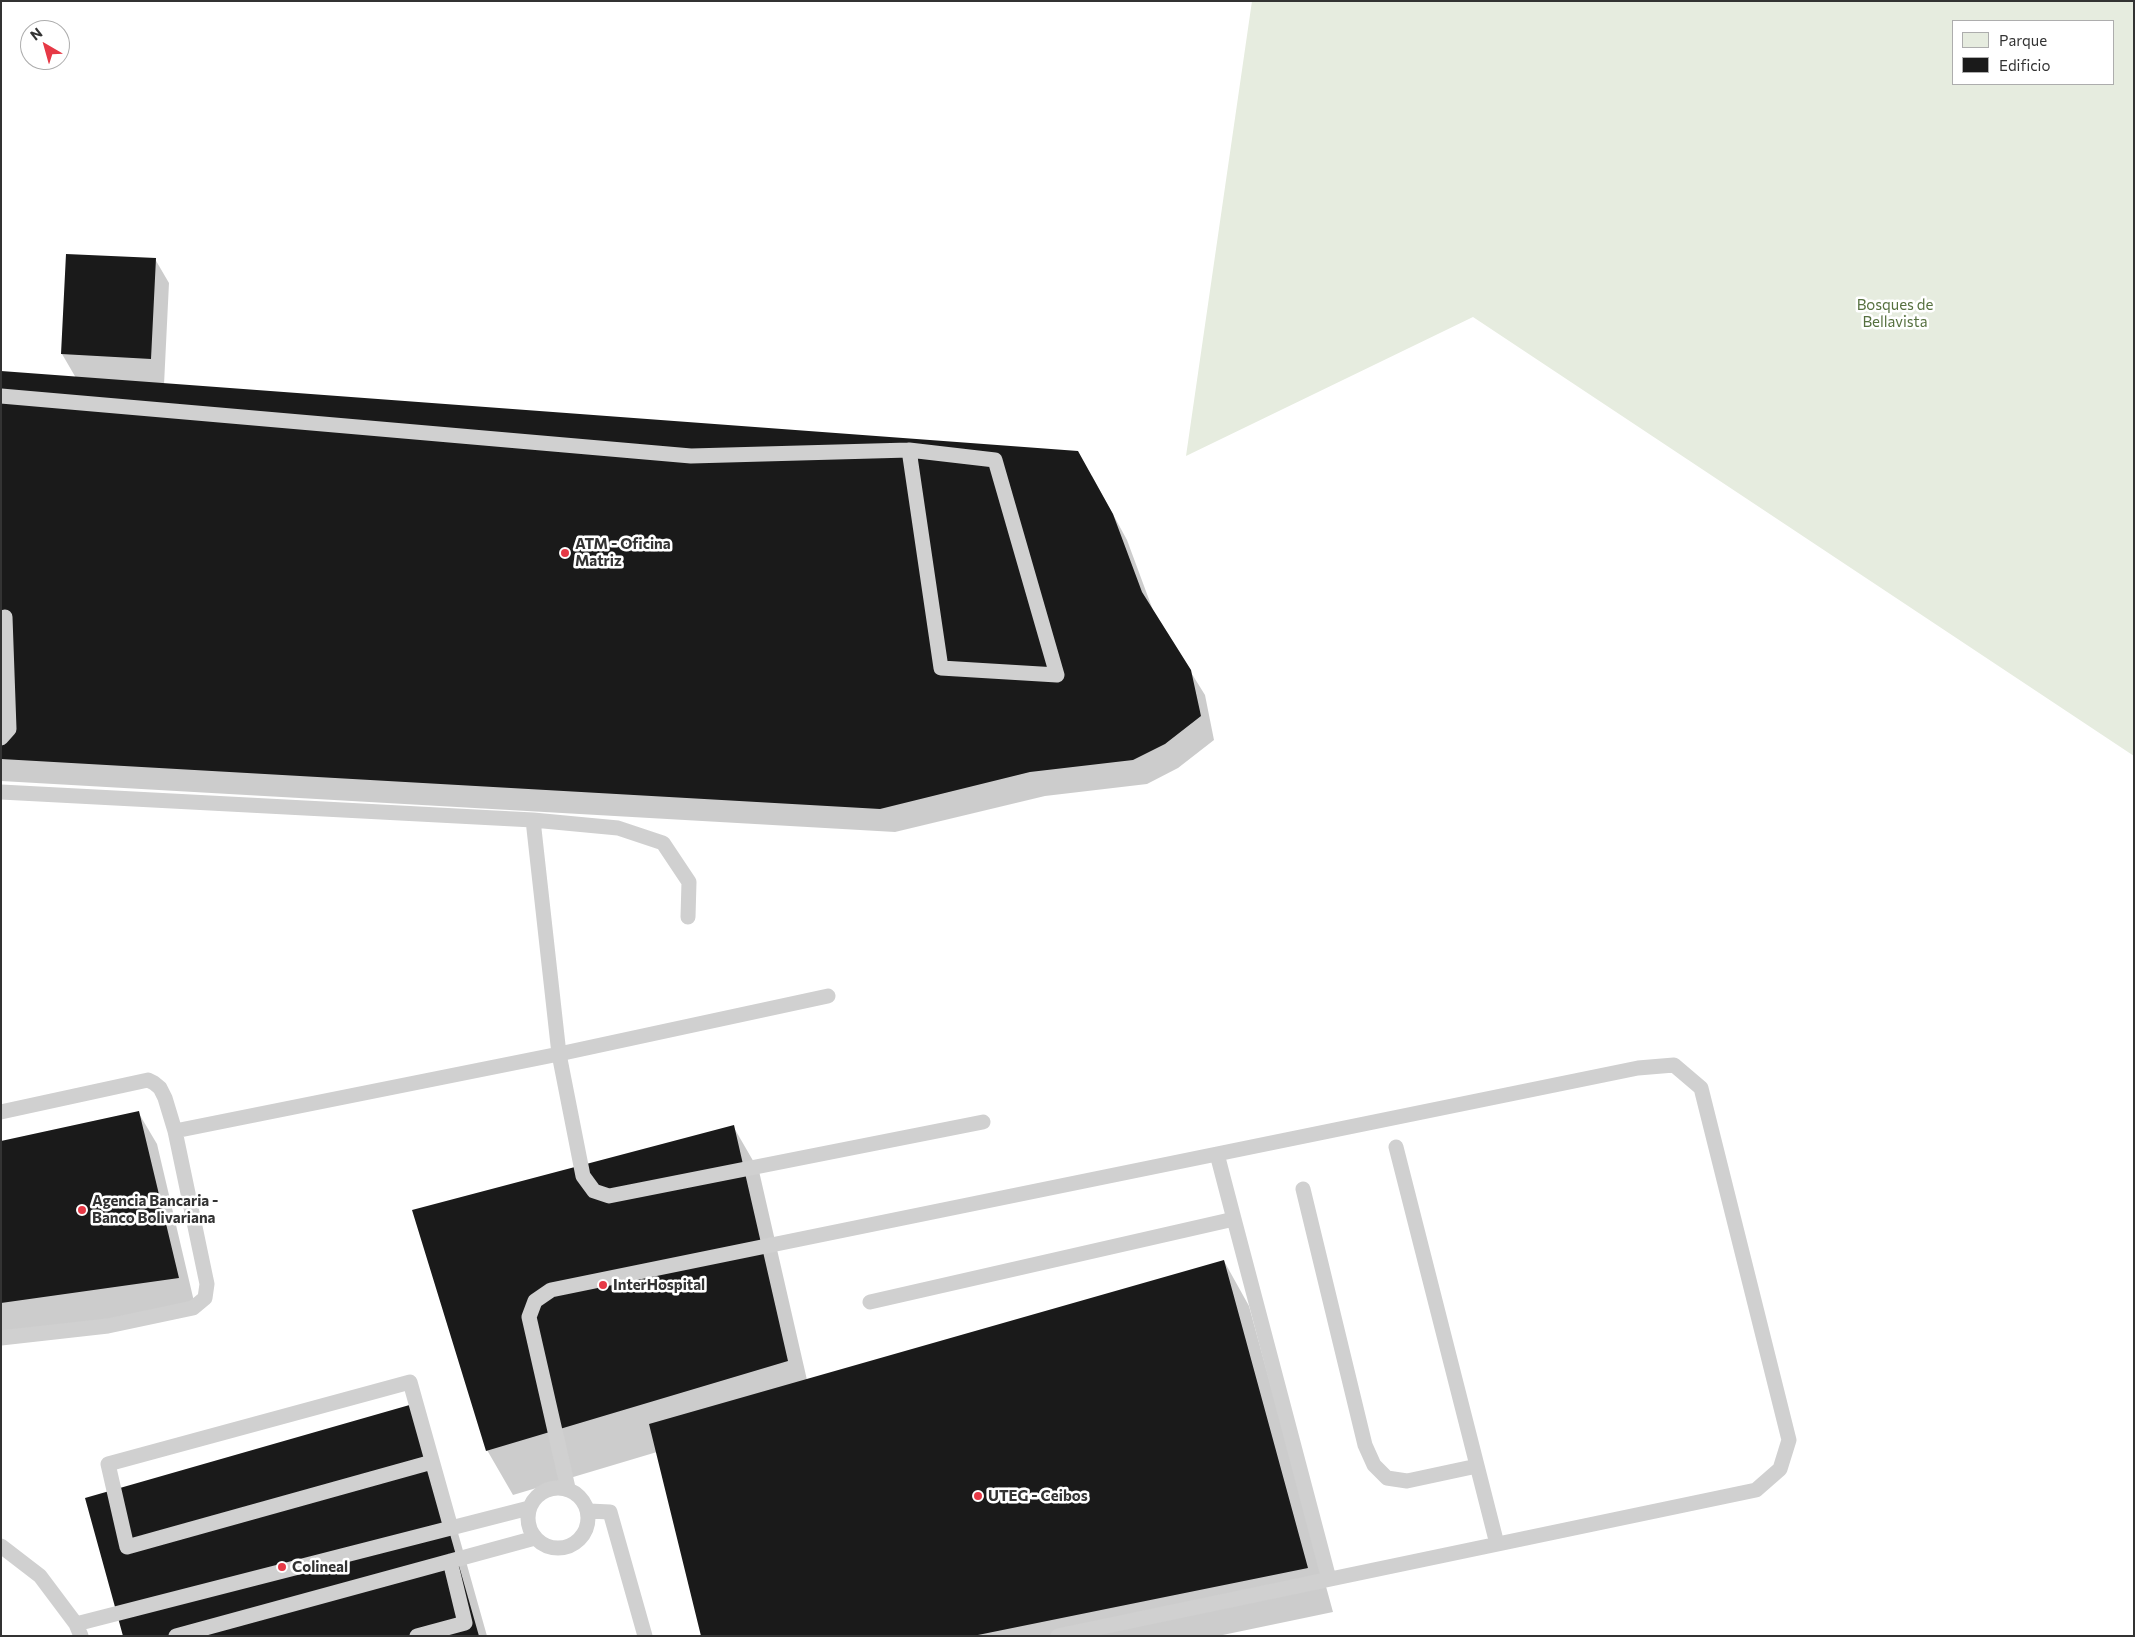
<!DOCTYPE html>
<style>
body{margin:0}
#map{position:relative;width:2135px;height:1637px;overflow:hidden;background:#fff;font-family:Commissioner,sans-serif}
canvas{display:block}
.frame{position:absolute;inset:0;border:2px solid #333;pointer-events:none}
.legend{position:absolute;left:1952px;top:20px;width:162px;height:65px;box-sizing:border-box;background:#fff;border:1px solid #adadad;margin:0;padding:6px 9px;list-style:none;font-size:15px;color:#333}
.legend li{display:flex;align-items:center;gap:10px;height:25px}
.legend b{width:25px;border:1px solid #adadad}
.north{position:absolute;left:20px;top:20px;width:50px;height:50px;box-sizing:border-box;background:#fff;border:1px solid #adadad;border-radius:50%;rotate:322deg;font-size:14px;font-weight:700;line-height:20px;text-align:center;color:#333}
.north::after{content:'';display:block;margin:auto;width:18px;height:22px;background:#e63946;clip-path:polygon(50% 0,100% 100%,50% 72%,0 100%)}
</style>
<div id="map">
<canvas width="2135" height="1637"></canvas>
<div class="frame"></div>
<ul class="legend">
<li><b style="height:14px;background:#e6ecdf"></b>Parque</li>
<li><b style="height:14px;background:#1a1a1a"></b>Edificio</li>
</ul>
<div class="north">N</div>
</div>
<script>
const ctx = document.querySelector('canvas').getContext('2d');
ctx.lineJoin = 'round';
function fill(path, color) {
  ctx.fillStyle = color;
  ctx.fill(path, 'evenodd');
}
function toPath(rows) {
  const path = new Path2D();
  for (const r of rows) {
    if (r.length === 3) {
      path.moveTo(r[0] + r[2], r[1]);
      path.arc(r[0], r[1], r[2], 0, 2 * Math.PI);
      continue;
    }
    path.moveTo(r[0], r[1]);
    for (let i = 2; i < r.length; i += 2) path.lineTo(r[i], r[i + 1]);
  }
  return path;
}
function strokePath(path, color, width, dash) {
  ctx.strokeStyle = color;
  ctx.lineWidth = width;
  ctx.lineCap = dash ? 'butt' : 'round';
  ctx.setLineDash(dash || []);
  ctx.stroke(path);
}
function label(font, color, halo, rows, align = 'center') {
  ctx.font = font + ' Commissioner,sans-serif';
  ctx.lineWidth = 5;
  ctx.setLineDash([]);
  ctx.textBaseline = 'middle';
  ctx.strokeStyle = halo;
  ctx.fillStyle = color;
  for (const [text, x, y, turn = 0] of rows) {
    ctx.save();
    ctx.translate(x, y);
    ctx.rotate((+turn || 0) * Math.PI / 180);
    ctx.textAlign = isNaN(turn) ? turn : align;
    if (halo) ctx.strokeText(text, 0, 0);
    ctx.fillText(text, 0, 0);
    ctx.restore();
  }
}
const green = toPath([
 [1252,1,2134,1,2134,756,1473,317,1186,456],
 [1954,21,2114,21,2114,84,1954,84]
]);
const shadow = toPath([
 [155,259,169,283,164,385,1092,476,1127,540,1154,613,1205,695,1214,740,1178,768,1147,784,1045,796,895,832,1,781,1,373,76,378,62,354],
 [138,1112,157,1144,196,1310,1,1337,1,1142],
 [733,1126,759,1171,807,1380,1224,1261,1249,1306,1333,1612,1218,1636,703,1636,657,1452,513,1495,487,1450],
 [431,1437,487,1636,125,1636]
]);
const building = toPath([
 [66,254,156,258,151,359,61,354],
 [1,371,1078,451,1113,514,1142,592,1191,670,1201,716,1165,744,1133,760,1030,772,880,809,1,759],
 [139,1111,179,1278,1,1303,1,1141],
 [734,1125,788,1361,486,1451,412,1210],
 [1224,1260,1308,1568,973,1636,701,1636,649,1424],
 [413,1404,479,1636,123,1636,85,1498]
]);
const service = toPath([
 [1,396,691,456,909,450,995,460,1057,675,941,668,909,450],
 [1,738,9,729,5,617],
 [1,792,533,820,618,828,663,843,689,882,688,917],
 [533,820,559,1054,583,1176,594,1191,609,1196,983,1122],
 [1,1112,148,1080,154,1083,160,1088,165,1098,175,1131,207,1284,205,1298,193,1308,108,1326,1,1338],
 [175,1131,559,1054,828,996],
 [1396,1147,1497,1544],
 [1217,1154,1234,1219],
 [1303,1189,1365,1445,1374,1465,1387,1478,1407,1481,1477,1466],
 [870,1302,1234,1219,1329,1579],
 [432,1462,127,1547,108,1464,410,1382,451,1528],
 [558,1518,30],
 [568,1488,529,1317,535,1301,551,1290,1638,1068,1674,1065,1701,1088,1789,1440,1780,1469,1756,1490,1058,1636],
 [589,1511,610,1512,645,1636],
 [1,1546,40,1576,76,1624,81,1636],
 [76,1624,529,1508],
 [176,1636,535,1538],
 [417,1636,465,1623,450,1561]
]);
const markers = [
 [565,553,5,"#e63946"],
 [82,1210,5,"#e63946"],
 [603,1285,5,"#e63946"],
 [978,1496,5,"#e63946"],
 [282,1567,5,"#e63946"]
];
const parkNames = [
 ["Bosques de",1895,305],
 ["Bellavista",1895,322]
];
const poiNames = [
 ["ATM - Oficina",575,544],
 ["Matriz",575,561],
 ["Agencia Bancaria -",92,1201],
 ["Banco Bolivariana",92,1218],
 ["InterHospital",613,1285],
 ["UTEG - Ceibos",988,1496],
 ["Colineal",292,1567]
];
fill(green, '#e6ecdf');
fill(shadow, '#0003');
fill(building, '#1a1a1a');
strokePath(service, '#d0d0d0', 15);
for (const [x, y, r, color] of markers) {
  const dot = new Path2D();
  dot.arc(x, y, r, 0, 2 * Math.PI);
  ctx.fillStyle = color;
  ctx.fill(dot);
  strokePath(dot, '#fff', 2);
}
label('15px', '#56703f', '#fff', parkNames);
label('bold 15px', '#333', '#fff', poiNames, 'left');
</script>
